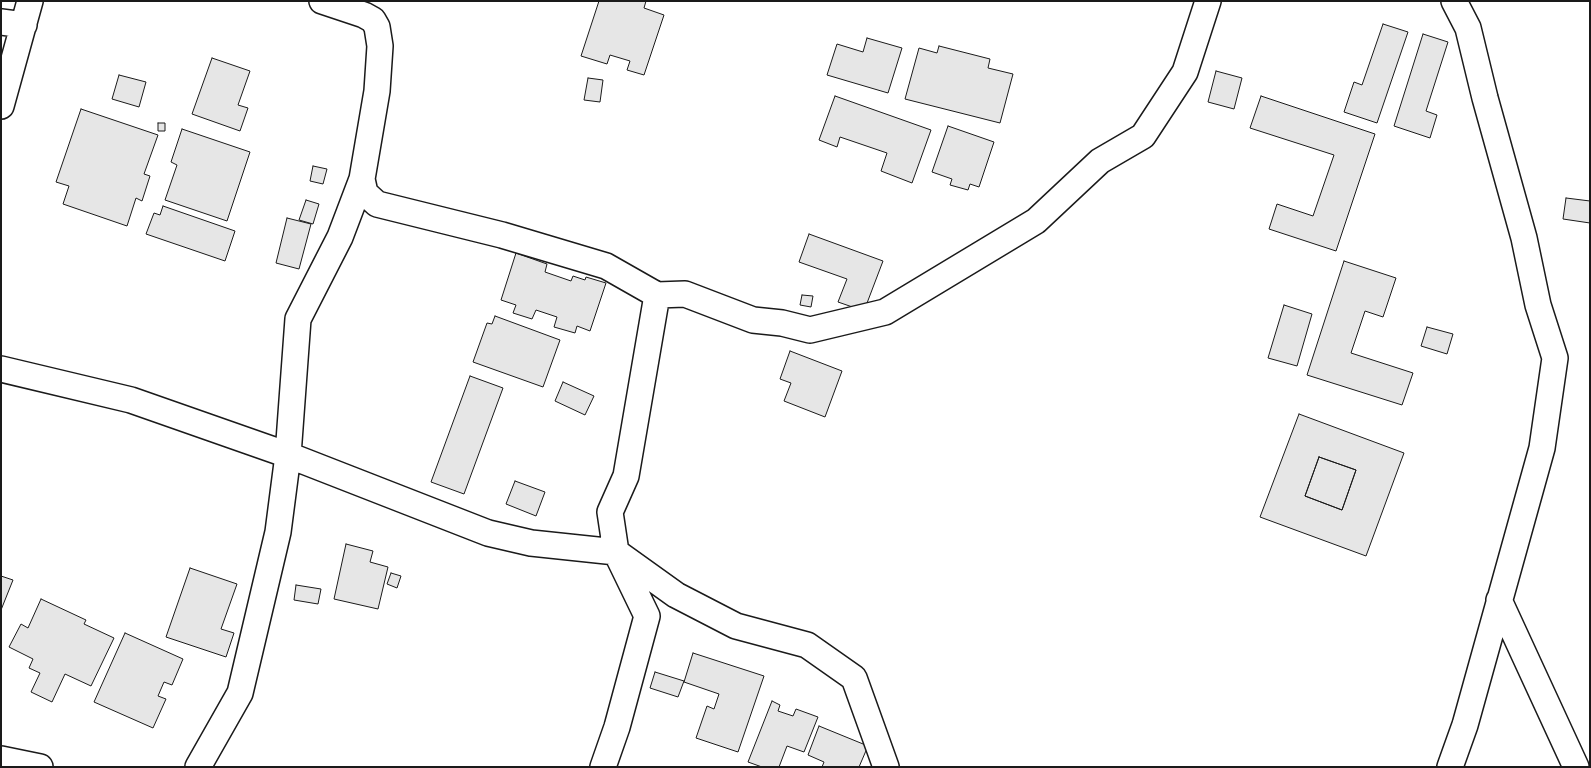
<!DOCTYPE html>
<style>
body{margin:0}
#map{position:relative;width:1591px;height:768px;overflow:hidden;background:#fff;font-family:"Varela Round",sans-serif}
canvas{display:block}
.frame{position:absolute;inset:0;border:2px solid #1a1a1a;pointer-events:none}
</style>
<div id="map">
<canvas width="1591" height="768"></canvas>
<div class="frame"></div>
</div>
<script>
const ctx = document.querySelector('canvas').getContext('2d');
ctx.lineJoin = 'round';
function fill(path, color) {
  ctx.fillStyle = color;
  ctx.fill(path, 'evenodd');
}
function toPath(rows) {
  const path = new Path2D();
  for (const r of rows) {
    path.moveTo(r[0], r[1]);
    for (let i = 2; i < r.length; i += 2) path.lineTo(r[i], r[i + 1]);
  }
  return path;
}
function strokePath(path, color, width, dash) {
  ctx.strokeStyle = color;
  ctx.lineWidth = width;
  ctx.lineCap = dash ? 'butt' : 'round';
  ctx.setLineDash(dash || []);
  ctx.stroke(path);
}
const building = toPath([
 [599,1,646,1,644,8,664,15,644,75,627,70,630,61,610,55,607,64,581,56,599,1],
 [1383,24,1408,32,1377,123,1344,112,1354,82,1362,85,1383,24],
 [1423,34,1448,42,1426,111,1437,115,1430,138,1394,126,1423,34],
 [867,38,902,48,888,93,827,75,837,44,863,52,867,38],
 [939,46,990,59,988,68,1013,74,1000,123,905,99,919,48,937,53,939,46],
 [212,58,250,71,238,105,248,108,240,131,192,114,212,58],
 [1216,71,1242,78,1234,109,1208,102,1216,71],
 [119,75,146,82,139,107,112,99,119,75],
 [588,78,603,80,600,102,584,100,588,78],
 [835,96,931,130,912,183,881,171,887,153,840,137,837,147,819,140,835,96],
 [1261,96,1375,134,1336,251,1269,229,1277,204,1313,216,1334,155,1250,128,1261,96],
 [81,109,158,135,144,174,150,176,142,201,136,198,127,226,63,204,69,186,56,182,81,109],
 [158,123,165,123,165,131,158,131,158,123],
 [948,126,994,142,979,187,970,184,968,190,950,185,952,179,932,172,948,126],
 [182,129,250,152,227,221,165,200,177,165,171,162,182,129],
 [313,166,327,169,323,184,310,181,313,166],
 [1566,198,1590,201,1590,223,1563,219,1566,198],
 [306,200,319,204,313,224,299,220,306,200],
 [163,206,235,231,225,261,146,234,154,213,160,215,163,206],
 [287,218,311,224,299,269,276,263,287,218],
 [809,234,883,261,864,311,838,302,847,279,799,262,809,234],
 [516,253,547,264,545,272,571,281,573,276,585,280,586,277,606,283,590,331,577,326,575,333,554,327,557,317,536,310,532,319,513,313,516,305,501,300,516,253],
 [1344,261,1396,278,1383,317,1365,311,1351,353,1413,373,1402,405,1307,375,1344,261],
 [802,295,813,296,811,307,800,305,802,295],
 [1284,305,1312,314,1297,366,1268,358,1284,305],
 [495,316,560,340,543,387,473,362,487,323,492,324,495,316],
 [1427,327,1453,334,1447,354,1421,346,1427,327],
 [790,351,842,371,825,417,784,401,791,383,780,379,790,351],
 [470,376,503,388,464,494,431,482,470,376],
 [563,382,594,396,585,415,555,401,563,382],
 [1299,414,1404,453,1366,556,1260,517,1299,414],
 [1319,457,1356,470,1342,510,1305,496,1319,457],
 [1319,457,1356,470,1342,510,1305,496,1319,457],
 [515,481,545,492,536,516,506,504,515,481],
 [346,544,373,551,370,562,388,567,378,609,334,599,346,544],
 [190,568,237,584,221,629,234,633,226,657,166,637,190,568],
 [391,573,401,576,397,588,387,584,391,573],
 [1,576,13,580,1,610,1,576],
 [296,585,321,589,318,604,294,600,296,585],
 [41,599,86,620,84,624,114,638,91,686,65,674,52,702,31,692,40,673,29,668,33,659,9,647,21,624,28,628,41,599],
 [125,633,183,659,172,685,164,682,158,696,166,699,153,728,94,702,125,633],
 [693,653,764,676,738,752,696,738,707,706,714,709,719,694,684,682,693,653],
 [655,672,684,681,678,697,650,688,655,672],
 [772,701,780,705,778,711,793,716,796,709,818,717,804,752,787,746,779,767,762,767,748,762,772,701],
 [819,726,868,746,859,767,822,767,824,762,808,755,819,726]
]);
const minor = toPath([
 [322,1,364,15,373,20,377,27,380,46,377,91,362,179,365,193,377,204,502,235,606,266,657,295,685,294,753,320,782,323,810,330,885,312,1036,221,1100,161,1143,136,1185,72,1208,1],
 [1,22,24,25],
 [1,106,30,1],
 [1,369,131,400,288,455,488,533,531,543,616,552,676,595,736,626,807,645,854,678,886,767],
 [1499,600,1576,767],
 [1,759,40,767],
 [198,767,240,693,278,532,288,455,298,319,340,237,362,179],
 [603,767,617,727,647,616,616,552,610,512,626,476,657,295],
 [1450,767,1465,725,1542,448,1555,358,1538,305,1524,238,1485,98,1468,28,1454,1]
]);
fill(building, '#e6e6e6');
strokePath(building, '#1a1a1a', 1);
strokePath(minor, '#1a1a1a', 28);
strokePath(minor, '#fff', 25);
</script>
